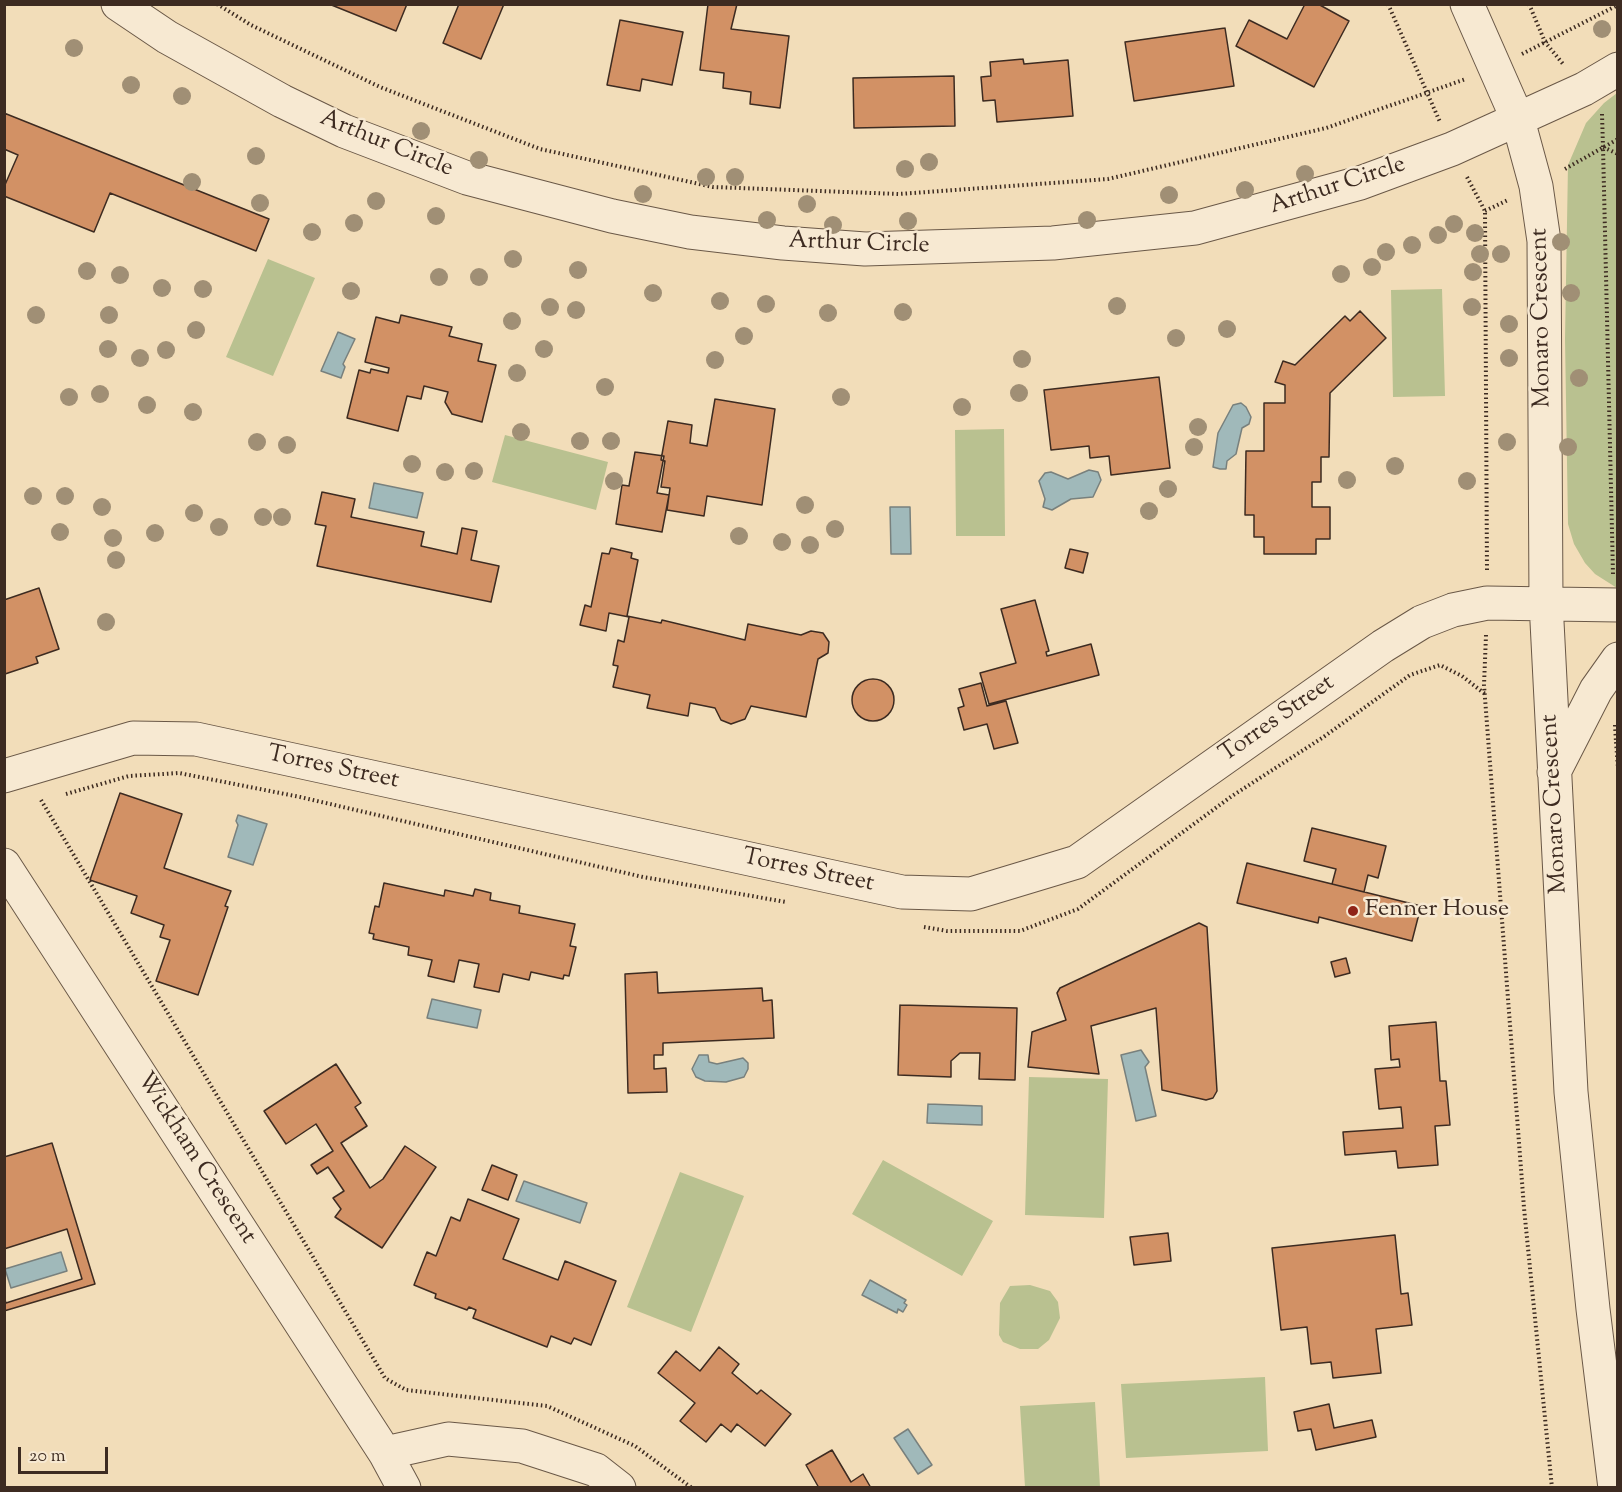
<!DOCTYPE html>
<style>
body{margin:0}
#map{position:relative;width:1622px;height:1492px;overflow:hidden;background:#f2ddb9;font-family:"Sorts Mill Goudy",serif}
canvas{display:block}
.frame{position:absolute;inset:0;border:6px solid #3d2b21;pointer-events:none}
.scale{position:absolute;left:18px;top:1447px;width:90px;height:27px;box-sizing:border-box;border:3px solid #3d2b21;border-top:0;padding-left:8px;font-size:18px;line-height:21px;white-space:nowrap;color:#3d2b21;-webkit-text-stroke:4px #f7e9d2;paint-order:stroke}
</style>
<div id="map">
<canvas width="1622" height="1492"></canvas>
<div class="frame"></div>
<div class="scale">20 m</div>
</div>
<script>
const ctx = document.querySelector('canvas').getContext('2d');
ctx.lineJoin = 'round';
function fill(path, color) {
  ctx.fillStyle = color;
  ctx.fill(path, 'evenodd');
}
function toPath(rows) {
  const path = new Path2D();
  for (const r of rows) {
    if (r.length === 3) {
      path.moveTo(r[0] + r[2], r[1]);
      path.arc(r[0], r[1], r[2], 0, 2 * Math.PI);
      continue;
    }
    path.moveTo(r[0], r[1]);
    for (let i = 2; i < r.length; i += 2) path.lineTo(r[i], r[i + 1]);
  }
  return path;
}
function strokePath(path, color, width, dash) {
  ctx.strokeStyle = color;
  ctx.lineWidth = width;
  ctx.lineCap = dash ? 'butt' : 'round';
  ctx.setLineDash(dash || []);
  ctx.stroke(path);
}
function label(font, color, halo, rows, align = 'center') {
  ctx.font = font + ' "Sorts Mill Goudy",serif';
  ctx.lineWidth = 5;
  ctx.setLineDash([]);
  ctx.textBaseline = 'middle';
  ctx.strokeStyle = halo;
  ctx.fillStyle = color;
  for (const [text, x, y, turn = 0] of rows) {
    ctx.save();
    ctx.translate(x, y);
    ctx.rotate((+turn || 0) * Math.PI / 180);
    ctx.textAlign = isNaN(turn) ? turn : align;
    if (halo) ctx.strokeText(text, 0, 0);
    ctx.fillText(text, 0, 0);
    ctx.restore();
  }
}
const green = toPath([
 [1617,93,1617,588,1595,574,1585,563,1574,544,1568,524,1565,339,1568,165,1586,123,1604,103],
 [268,259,315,278,273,376,226,357],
 [1442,289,1445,396,1393,397,1391,290],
 [1004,429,1005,536,956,536,955,430],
 [505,435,608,462,596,510,492,482],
 [1029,1077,1108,1079,1104,1218,1025,1215],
 [883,1160,993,1221,962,1276,852,1214],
 [680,1172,744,1196,691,1332,627,1307],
 [1030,1285,1050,1291,1058,1302,1060,1318,1049,1340,1038,1349,1020,1349,1003,1342,999,1335,1000,1303,1010,1286],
 [1265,1377,1268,1451,1126,1458,1121,1384],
 [1095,1402,1100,1487,1025,1487,1020,1406]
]);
const water = toPath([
 [338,332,355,339,343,364,345,367,341,378,321,371,338,332],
 [1241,403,1246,407,1251,417,1249,424,1242,428,1236,454,1227,461,1226,469,1220,469,1213,467,1218,433,1233,405,1241,403],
 [1089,470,1098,472,1101,480,1093,497,1071,499,1052,510,1043,507,1045,499,1039,481,1045,473,1051,472,1068,479,1089,470],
 [374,483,423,493,417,518,369,508,374,483],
 [890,507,910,507,911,554,891,554,890,507],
 [238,815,267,824,253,865,228,857,238,825,236,821,238,815],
 [432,999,481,1010,477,1028,427,1018,432,999],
 [1141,1050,1149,1062,1145,1067,1156,1116,1136,1121,1121,1055,1141,1050],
 [699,1055,708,1055,709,1062,717,1064,743,1058,748,1063,748,1069,744,1077,726,1082,705,1081,696,1077,692,1069,699,1055],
 [928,1104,982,1106,982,1125,927,1123,928,1104],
 [524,1181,587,1203,580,1223,516,1201,524,1181],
 [61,1252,67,1271,11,1288,5,1269,61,1252],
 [870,1280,906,1300,904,1303,907,1305,903,1312,898,1309,897,1313,862,1295,870,1280],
 [908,1429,932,1465,918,1474,894,1438,908,1429]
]);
const building = toPath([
 [329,4,407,4,396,31,329,4],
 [459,4,504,4,481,59,443,43,459,4],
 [708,4,737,4,731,29,789,36,780,108,750,104,751,92,723,88,724,73,700,70,708,4],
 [1305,4,1318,4,1349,21,1314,87,1236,46,1249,20,1287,39,1305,4],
 [620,20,683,32,672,85,642,79,640,91,607,85,620,20],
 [1225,28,1234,86,1134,101,1125,42,1225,28],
 [1023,59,1024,64,1068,60,1073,116,997,122,995,100,983,101,981,77,991,76,990,62,1023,59],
 [954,76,955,126,854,128,853,78,954,76],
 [4,113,269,219,256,251,110,193,94,232,4,196,4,187,18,155,4,149,4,113],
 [1360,311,1386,338,1330,393,1329,457,1321,457,1321,482,1312,482,1312,507,1330,507,1330,539,1316,539,1316,554,1264,554,1264,537,1254,537,1254,515,1245,515,1246,451,1264,451,1264,403,1285,403,1285,385,1275,382,1283,361,1295,365,1345,316,1350,321,1360,311],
 [401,315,452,327,449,336,482,344,478,361,496,365,482,422,452,414,445,402,448,392,424,386,421,399,407,396,398,431,347,418,359,370,370,373,371,369,388,373,389,368,365,362,376,317,399,323,401,315],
 [1159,377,1170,468,1111,475,1109,456,1090,458,1089,446,1051,450,1044,390,1159,377],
 [715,399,775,409,762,505,707,496,704,516,667,510,670,488,661,487,665,461,661,460,668,421,692,425,690,443,707,446,715,399],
 [635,452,664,456,657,493,669,495,662,532,616,524,622,485,629,486,635,452],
 [322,492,355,499,351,517,424,532,421,546,457,554,462,528,477,531,471,560,499,566,491,602,317,566,326,526,315,524,322,492],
 [611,548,632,553,631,558,638,560,627,616,661,623,662,620,745,640,748,624,801,635,811,631,823,633,829,642,828,653,818,659,806,717,751,706,745,719,731,724,721,720,715,708,690,703,688,716,647,708,650,695,613,687,618,666,613,665,618,640,624,642,629,617,609,613,606,631,580,625,585,605,591,607,602,553,609,554,611,548],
 [1070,549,1088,553,1083,573,1065,568,1070,549],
 [39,588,59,649,36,657,38,663,5,674,4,600,39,588],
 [1035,600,1049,651,1046,652,1047,656,1091,644,1099,675,989,704,980,673,1016,663,1001,609,1035,600],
 [873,700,21],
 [981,683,987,706,1006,701,1018,743,994,749,987,724,964,730,958,708,964,706,959,689,981,683],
 [120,793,182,814,164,868,231,891,225,906,228,907,198,995,156,981,170,940,160,937,164,925,131,913,137,896,90,880,120,793],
 [1312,828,1386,846,1378,878,1368,875,1364,892,1332,884,1336,869,1304,861,1312,828],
 [1247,863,1421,906,1412,941,1319,917,1318,923,1237,903,1247,863],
 [384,883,444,896,445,890,473,896,475,889,491,893,490,900,520,906,519,913,575,924,570,946,576,947,569,976,564,975,563,979,531,972,529,980,503,974,499,992,474,987,479,964,459,960,454,982,428,976,432,960,408,955,409,947,373,939,374,934,369,933,375,906,379,907,384,883],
 [1199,923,1207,927,1217,1091,1213,1098,1206,1100,1162,1090,1156,1008,1091,1026,1099,1074,1028,1067,1032,1032,1066,1020,1057,993,1060,988,1199,923],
 [1346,958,1350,973,1335,977,1331,962,1346,958],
 [657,972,658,993,762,988,763,1001,772,1000,774,1038,663,1043,663,1055,654,1055,654,1069,666,1068,667,1092,628,1093,625,974,657,972],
 [900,1005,1017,1008,1015,1080,979,1079,980,1053,960,1053,951,1061,951,1077,898,1075,900,1005],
 [1436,1022,1440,1081,1446,1081,1450,1125,1435,1126,1438,1165,1398,1168,1396,1151,1345,1155,1343,1132,1403,1128,1401,1107,1379,1109,1375,1069,1400,1067,1399,1059,1391,1060,1389,1026,1436,1022],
 [336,1064,361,1103,355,1107,367,1126,341,1143,370,1188,383,1179,405,1146,436,1167,382,1248,335,1217,341,1209,333,1198,344,1191,328,1167,317,1174,311,1165,333,1151,316,1124,286,1144,264,1111,336,1064],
 [52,1143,95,1284,4,1311,4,1297,6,1303,82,1279,67,1229,4,1249,4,1157,52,1143],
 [492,1165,517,1175,508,1200,482,1190,492,1165],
 [468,1199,519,1219,503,1259,558,1280,565,1261,616,1281,591,1345,574,1338,571,1344,551,1336,547,1347,473,1318,476,1310,469,1307,467,1310,435,1298,436,1294,414,1285,427,1252,436,1256,451,1217,460,1221,468,1199],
 [1168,1233,1171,1261,1134,1265,1130,1237,1168,1233],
 [1395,1235,1401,1294,1408,1293,1412,1325,1376,1329,1381,1373,1333,1378,1331,1362,1311,1364,1307,1327,1281,1330,1272,1248,1395,1235],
 [719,1347,739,1364,732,1373,757,1394,761,1390,791,1414,765,1446,737,1424,731,1432,721,1424,706,1442,680,1421,695,1403,658,1373,676,1351,700,1371,719,1347],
 [1329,1404,1334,1428,1372,1420,1376,1437,1316,1450,1311,1429,1298,1431,1294,1412,1329,1404],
 [832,1450,851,1482,863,1474,871,1488,819,1488,806,1465,832,1450]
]);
const path = toPath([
 [217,4,251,25,380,87,540,149,713,187,899,194,1108,179,1326,128,1466,79],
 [1388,4,1440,122],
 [1529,4,1545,42,1563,64],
 [1522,54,1618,5],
 [1602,114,1603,147],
 [1565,169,1618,139],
 [1467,177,1485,211,1487,573],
 [1485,211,1508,200],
 [1613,574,1603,147,1618,154],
 [1486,635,1484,685,1524,1208,1552,1488],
 [1615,725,1616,742],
 [1616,742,1618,768],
 [66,794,129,776,179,773,300,797,643,877,786,902],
 [41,800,385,1378,406,1390,547,1406,635,1446,692,1488],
 [924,927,947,931,1020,931,1078,909,1232,796,1322,738,1410,675,1440,665,1462,676,1485,694]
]);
const minor = toPath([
 [118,4,167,37,282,101,344,131,467,178,612,216,690,232,783,243,865,249,1053,243,1195,228,1360,183,1452,149,1584,89,1618,69],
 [1467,4,1518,120,1536,186,1544,241,1546,602,1571,1092,1593,1309,1615,1488],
 [1554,772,1596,690,1618,659],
 [4,776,133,738,196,739,902,892,971,894,1077,862,1383,646,1422,622,1453,610,1487,603,1618,605],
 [4,865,385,1453,404,1488],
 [385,1453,448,1439,522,1446,596,1470,619,1488]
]);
const trees = [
 [1602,29],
 [74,48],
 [131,85],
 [182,96],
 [421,131],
 [256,156],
 [479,160],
 [929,162],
 [905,169],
 [1305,174],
 [706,177],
 [735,177],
 [192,182],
 [1245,190],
 [643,194],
 [1169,195],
 [376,201],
 [260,203],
 [807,204],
 [436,216],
 [767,220],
 [1087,220],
 [908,221],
 [354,223],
 [1454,224],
 [833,225],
 [312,232],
 [1475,233],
 [1438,235],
 [1561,242],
 [1412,245],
 [1386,252],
 [1480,254],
 [1501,254],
 [513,259],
 [1372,267],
 [578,270],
 [87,271],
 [1473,272],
 [1341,274],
 [120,275],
 [439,277],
 [479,277],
 [162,288],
 [203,289],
 [351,291],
 [653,293],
 [1571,293],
 [720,301],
 [766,304],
 [1117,306],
 [550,307],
 [1472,307],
 [576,310],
 [903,312],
 [828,313],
 [36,315],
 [109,315],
 [512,321],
 [1509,324],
 [1227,329],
 [196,330],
 [744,336],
 [1176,338],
 [108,349],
 [544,349],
 [166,350],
 [140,358],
 [1509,358],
 [1022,359],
 [715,360],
 [517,373],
 [1579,378],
 [605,387],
 [1019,393],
 [100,394],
 [69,397],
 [841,397],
 [147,405],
 [962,407],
 [193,412],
 [1198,427],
 [521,432],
 [580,441],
 [611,441],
 [257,442],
 [1507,442],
 [287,445],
 [1194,447],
 [1568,447],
 [412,464],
 [1395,466],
 [474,471],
 [445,472],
 [1347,480],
 [614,481],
 [1467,481],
 [1168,489],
 [33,496],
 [65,496],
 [805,505],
 [102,507],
 [1149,511],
 [194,513],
 [263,517],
 [282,517],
 [219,527],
 [835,529],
 [60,532],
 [155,533],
 [739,536],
 [113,538],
 [782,542],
 [810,545],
 [116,560],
 [106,622]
];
const markers = [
 [1353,911,6,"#8f2418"]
];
const streetNames = [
 ["Arthur Circle",386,145,22],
 ["Arthur Circle",1338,187,-18],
 ["Arthur Circle",859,245,2],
 ["Monaro Crescent",1543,318,-91],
 ["Torres Street",1278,720,-35],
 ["Torres Street",333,769,12],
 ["Monaro Crescent",1556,804,-93],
 ["Torres Street",808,872,12],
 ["Wickham Crescent",195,1159,57]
];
const poiNames = [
 ["Fenner House",1365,911]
];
fill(green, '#b9c190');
fill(water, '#a0b9ba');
strokePath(water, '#78807d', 1.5);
fill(building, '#d29165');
strokePath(building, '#3d2b21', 1.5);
strokePath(minor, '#6a5847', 35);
strokePath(path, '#3d2b21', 4, [1.5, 3]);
strokePath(minor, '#f7e9d2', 33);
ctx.fillStyle = '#a08f75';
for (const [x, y] of trees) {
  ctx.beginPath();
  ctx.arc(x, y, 9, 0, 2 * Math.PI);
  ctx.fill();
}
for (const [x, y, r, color] of markers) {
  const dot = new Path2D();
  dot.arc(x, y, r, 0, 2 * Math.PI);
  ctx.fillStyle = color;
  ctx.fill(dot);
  strokePath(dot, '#f7e9d2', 2);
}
label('24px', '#3d2b21', '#f7e9d2', streetNames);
label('24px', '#3d2b21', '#f7e9d2', poiNames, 'left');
</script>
